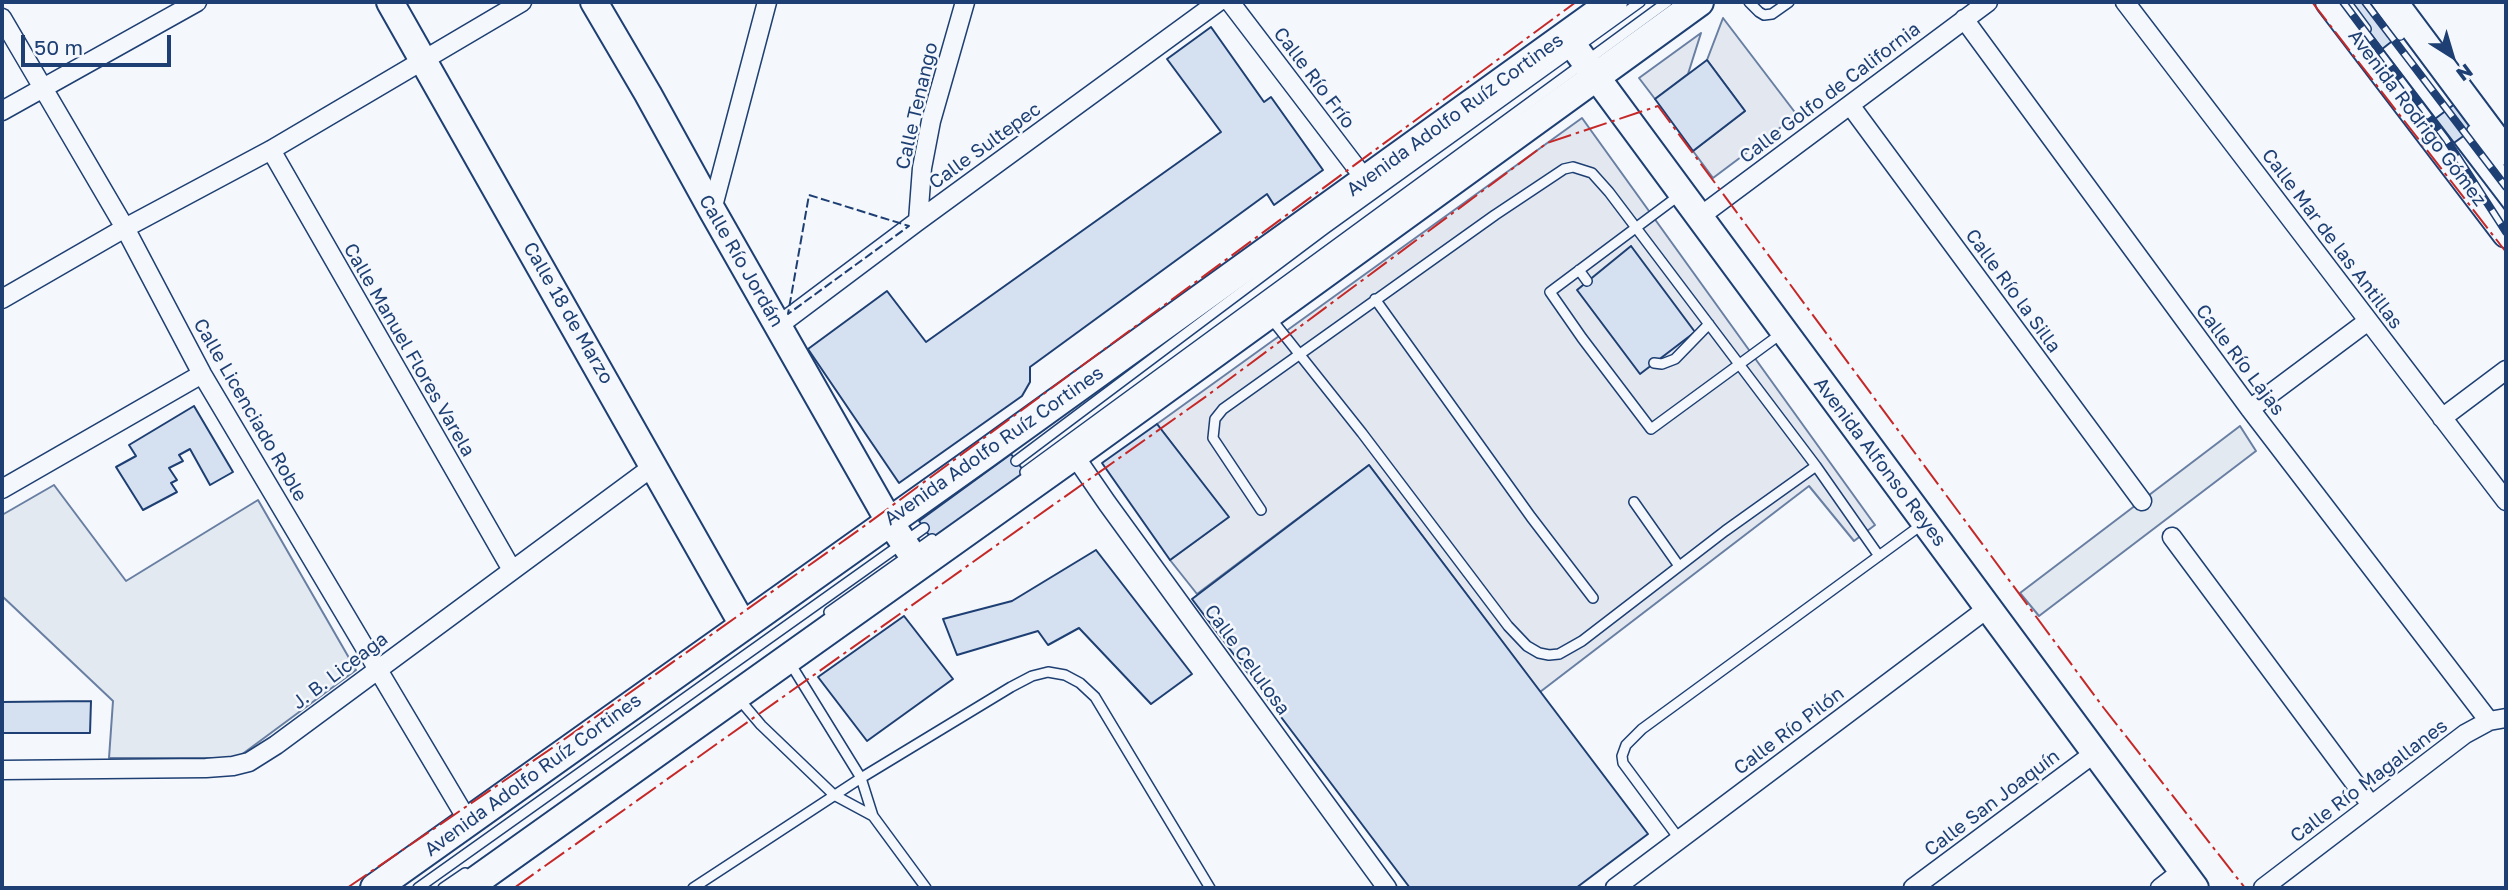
<!DOCTYPE html>
<meta charset="utf-8">
<style>
body{margin:0}
#map{position:relative;width:2508px;height:890px;overflow:hidden;background:#f4f7fb;font-family:"Golos Text",sans-serif}
canvas{display:block}
.frame{position:absolute;inset:0;border:4px solid #1d3f73;pointer-events:none}
.north{position:absolute;left:2417px;top:21px;width:70px;height:70px;-webkit-text-stroke:5px #f4f7fb;paint-order:stroke;rotate:143deg;font-size:19px;font-weight:700;line-height:28px;text-align:center;color:#1d3f73}
.north::after{content:'';display:block;margin:auto;width:24px;height:32px;background:#1d3f73;clip-path:polygon(50% 0,100% 100%,50% 72%,0 100%)}
.scale{position:absolute;left:21px;top:35px;width:150px;height:32px;box-sizing:border-box;border:4px solid #1d3f73;border-top:0;padding-left:9px;font-size:21px;line-height:24px;white-space:nowrap;color:#1d3f73;-webkit-text-stroke:5px #f4f7fb;paint-order:stroke}
</style>
<div id="map">
<canvas width="2508" height="890"></canvas>
<div class="frame"></div>
<div class="north">N</div>
<div class="scale">50 m</div>
</div>
<script>
const ctx = document.querySelector('canvas').getContext('2d');
ctx.lineJoin = 'round';
function fill(path, color) {
  ctx.fillStyle = color;
  ctx.fill(path, 'evenodd');
}
function toPath(rows) {
  const path = new Path2D();
  for (const r of rows) {
    path.moveTo(r[0], r[1]);
    for (let i = 2; i < r.length; i += 2) path.lineTo(r[i], r[i + 1]);
  }
  return path;
}
function strokePath(path, color, width, dash) {
  ctx.strokeStyle = color;
  ctx.lineWidth = width;
  ctx.lineCap = dash ? 'butt' : 'round';
  ctx.setLineDash(dash || []);
  ctx.stroke(path);
}
function label(font, color, halo, rows, align = 'center') {
  ctx.font = font + ' "Golos Text",sans-serif';
  ctx.lineWidth = 5;
  ctx.setLineDash([]);
  ctx.textBaseline = 'middle';
  ctx.strokeStyle = halo;
  ctx.fillStyle = color;
  for (const [text, x, y, turn = 0] of rows) {
    ctx.save();
    ctx.translate(x, y);
    ctx.rotate((+turn || 0) * Math.PI / 180);
    ctx.textAlign = isNaN(turn) ? turn : align;
    if (halo) ctx.strokeText(text, 0, 0);
    ctx.fillText(text, 0, 0);
    ctx.restore();
  }
}
const green = toPath([
 [2240,426,2256,451,2039,616,2020,593,2240,426],
 [54,485,126,581,258,500,356,670,237,758,109,758,113,701,2,596,2,515,54,485]
]);
const parking = toPath([
 [1723,18,1797,115,1713,178,1693,151,1745,111,1707,60,1723,18],
 [1701,33,1688,74,1655,99,1639,78,1701,33],
 [1582,118,1875,525,1854,541,1809,486,1540,692,1369,465,1197,594,1170,560,1228,517,1157,424,1582,118]
]);
const building = toPath([
 [2321,2,2386,2,2460,100,2419,131,2321,2],
 [1211,27,1264,102,1271,97,1323,170,1274,205,1267,194,1030,367,1030,382,1022,396,899,483,808,349,887,291,926,342,1221,132,1167,59,1211,27],
 [2405,31,2477,126,2443,151,2372,57,2405,31],
 [1707,60,1745,111,1693,151,1655,99,1707,60],
 [1631,246,1695,332,1640,374,1577,290,1631,246],
 [194,406,233,472,210,485,190,449,179,455,183,461,169,468,177,480,171,483,177,492,143,510,116,467,136,456,129,445,194,406],
 [1157,424,1229,517,1170,560,1102,463,1157,424],
 [1011,454,1029,478,936,545,919,521,1011,454],
 [1369,465,1648,834,1576,888,1410,888,1192,599,1369,465],
 [1096,550,1192,674,1151,704,1079,628,1048,645,1038,631,957,655,943,619,1012,601,1096,550],
 [904,616,953,679,867,741,818,677,904,616],
 [91,701,90,733,2,733,2,702,91,701]
]);
const lane = toPath([
 [1749,2,1759,12,1764,15,1772,14,1789,2],
 [2346,2,2366,29],
 [2376,2,2400,35],
 [2472,130,2506,176],
 [1681,194,1550,292,1582,338,1651,429,1782,333],
 [1579,270,1587,281],
 [1375,299,1531,517,1593,598],
 [1269,316,1362,433,1508,626,1527,646,1539,653,1549,655,1559,654,1582,641,1725,531,1816,466],
 [1654,363,1662,364,1675,359,1709,324],
 [1016,461,1325,229,1640,2],
 [1025,472,1667,2],
 [1634,502,1679,566],
 [1261,510,1213,438,1215,419,1223,409,1495,215,1564,169,1573,167,1592,173,1609,192,1816,466,1879,556],
 [829,612,932,539],
 [790,663,861,778,873,816,926,888],
 [739,699,761,725,834,795,873,816],
 [1680,840,1623,763,1622,756,1626,745,1642,729,1924,523],
 [418,888,924,528],
 [443,888,465,873],
 [693,888,861,778,1011,687,1032,676,1048,672,1065,675,1080,683,1095,697,1210,888]
]);
const street = toPath([
 [1230,2,1365,179],
 [2125,2,2506,501],
 [2,18,125,228,202,374,468,821],
 [1964,19,2250,409,2489,721],
 [1850,105,2142,501],
 [2,111,197,2],
 [271,150,512,570],
 [712,210,767,2],
 [1698,218,1988,2],
 [918,221,922,168,931,121,965,2],
 [2,299,125,228,271,150,522,2],
 [778,326,918,221,1218,2],
 [2250,409,2368,321],
 [2442,418,2506,370],
 [1074,455,1107,503,1387,888],
 [2,489,202,374],
 [2172,537,2371,805],
 [2,770,206,768,233,766,249,762,276,745,655,465],
 [1615,888,1988,608],
 [1913,888,2096,752],
 [2160,888,2182,871],
 [2263,888,2465,734,2489,721,2506,718]
]);
const secondary = toPath([
 [390,2,743,625],
 [594,2,648,94,712,210,889,521,919,565],
 [2329,2,2506,234],
 [2394,2,2506,152],
 [1566,36,2195,888]
]);
const primary = toPath([
 [375,888,985,454,1613,2],
 [466,888,1074,455,1699,2]
]);
const rail = toPath([
 [2343,2,2446,139,2506,232],
 [2365,2,2506,187]
]);
const fence = toPath([
 [809,195,909,226,788,314,809,195]
]);
const power = toPath([
 [2312,2,2506,252],
 [347,888,552,748,863,527,1576,2],
 [514,888,1208,395,1547,143,1658,106,2103,707,2245,888]
]);
const streetNames = [
 ["Calle Río Frío",1314,78,53],
 ["Calle Golfo de California",1830,93,-37],
 ["Calle Tenango",917,106,-77],
 ["Avenida Adolfo Ruíz Cortines",1455,115,-36],
 ["Avenida Rodrigo Gómez",2417,118,53],
 ["Calle Sultepec",985,146,-36],
 ["Calle Mar de las Antillas",2332,239,53],
 ["Calle Río Jordán",741,261,60],
 ["Calle Río la Silla",2013,291,54],
 ["Calle 18 de Marzo",568,313,60],
 ["Calle Manuel Flores Varela",409,350,60],
 ["Calle Río Lajas",2240,360,53],
 ["Calle Licenciado Roble",250,410,60],
 ["Avenida Adolfo Ruíz Cortines",994,446,-35],
 ["Avenida Alfonso Reyes",1880,462,53],
 ["Calle Celulosa",1247,660,54],
 ["J. B. Liceaga",340,671,-37],
 ["Calle Río Pilón",1789,731,-37],
 ["Avenida Adolfo Ruíz Cortines",533,775,-36],
 ["Calle Río Magallanes",2369,781,-37],
 ["Calle San Joaquín",1992,803,-37]
];
fill(green, '#e3e9f0');
strokePath(green, '#687fa3', 2);
fill(parking, '#e3e8f0');
strokePath(parking, '#687fa3', 2);
fill(building, '#d5e0f0');
strokePath(building, '#1d3f73', 2);
strokePath(lane, '#1d3f73', 12);
strokePath(street, '#1d3f73', 21);
strokePath(secondary, '#1d3f73', 30);
strokePath(primary, '#1d3f73', 32);
strokePath(lane, '#f4f7fb', 9);
strokePath(street, '#f4f7fb', 18);
strokePath(secondary, '#f4f7fb', 26);
strokePath(primary, '#f4f7fb', 28);
strokePath(rail, '#1d3f73', 8);
strokePath(rail, '#f4f7fb', 5, [16]);
strokePath(fence, '#1d3f73', 2, [9, 3.5]);
strokePath(power, '#c62828', 2, [24, 5, 3.5, 5]);
label('19px', '#1d3f73', '#f4f7fb', streetNames);
</script>
